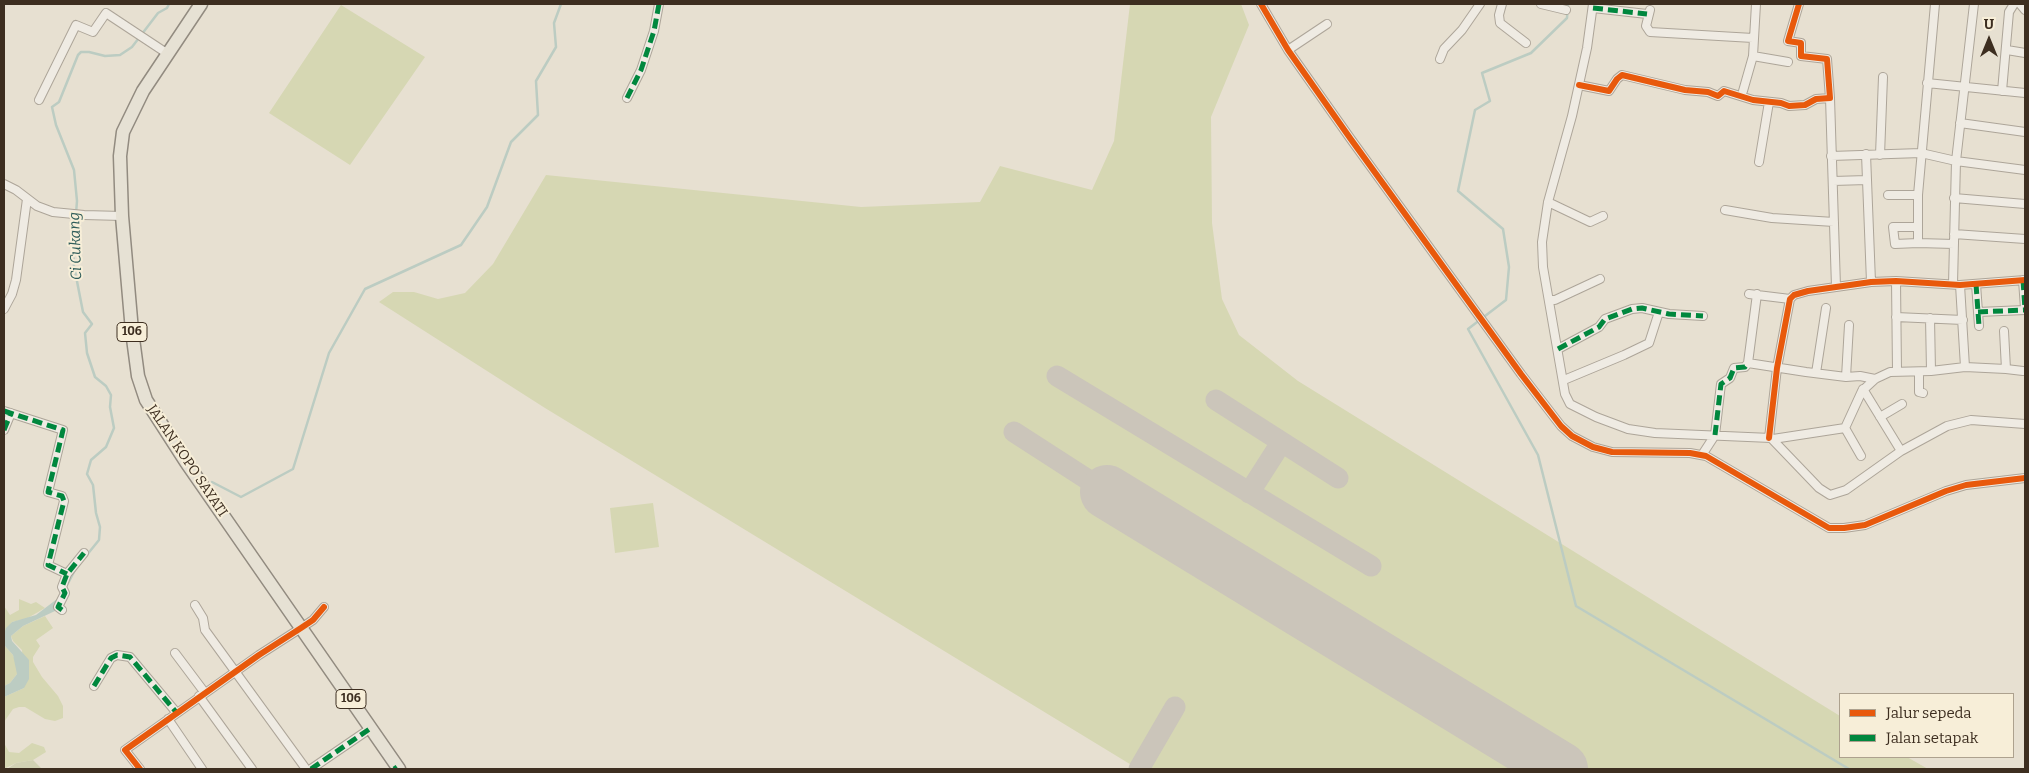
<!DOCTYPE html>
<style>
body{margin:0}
#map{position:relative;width:2029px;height:773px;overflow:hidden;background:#e7e0d1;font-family:Bitter,serif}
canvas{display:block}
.frame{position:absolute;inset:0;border:5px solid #3d2e20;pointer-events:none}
.legend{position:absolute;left:1839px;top:693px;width:175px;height:65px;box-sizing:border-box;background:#f7eed8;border:1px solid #ada18e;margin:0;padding:6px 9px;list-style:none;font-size:15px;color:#3d2e20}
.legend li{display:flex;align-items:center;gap:10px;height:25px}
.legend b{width:25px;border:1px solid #ada18e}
.north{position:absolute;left:1964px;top:15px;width:50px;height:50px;-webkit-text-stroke:4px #f7eed8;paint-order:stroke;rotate:0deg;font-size:14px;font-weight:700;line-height:20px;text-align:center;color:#3d2e20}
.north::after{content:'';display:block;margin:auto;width:18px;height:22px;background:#3d2e20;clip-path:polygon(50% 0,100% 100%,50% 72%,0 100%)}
</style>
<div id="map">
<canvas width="2029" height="773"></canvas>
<div class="frame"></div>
<ul class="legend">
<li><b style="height:6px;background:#e8590c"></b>Jalur sepeda</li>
<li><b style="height:6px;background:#00873e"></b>Jalan setapak</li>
</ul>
<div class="north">U</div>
</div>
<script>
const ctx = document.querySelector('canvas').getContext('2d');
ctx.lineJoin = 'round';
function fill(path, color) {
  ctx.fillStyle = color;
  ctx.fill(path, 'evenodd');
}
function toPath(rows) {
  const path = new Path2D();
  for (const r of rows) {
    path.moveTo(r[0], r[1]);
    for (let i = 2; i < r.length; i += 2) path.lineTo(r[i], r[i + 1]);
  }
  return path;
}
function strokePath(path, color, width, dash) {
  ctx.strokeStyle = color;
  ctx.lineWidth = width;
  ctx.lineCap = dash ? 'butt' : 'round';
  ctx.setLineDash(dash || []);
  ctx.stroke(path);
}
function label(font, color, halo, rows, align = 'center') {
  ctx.font = font + ' Bitter,serif';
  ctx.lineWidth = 4;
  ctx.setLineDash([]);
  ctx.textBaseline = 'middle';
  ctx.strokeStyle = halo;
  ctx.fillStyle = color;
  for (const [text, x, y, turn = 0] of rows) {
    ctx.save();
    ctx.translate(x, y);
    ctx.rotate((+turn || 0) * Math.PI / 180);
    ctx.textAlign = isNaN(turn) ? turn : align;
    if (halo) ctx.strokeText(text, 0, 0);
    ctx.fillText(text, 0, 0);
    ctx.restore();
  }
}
const green = toPath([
 [1130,4,1241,4,1249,25,1211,117,1212,223,1222,299,1239,335,1298,381,1840,716,1840,757,1907,757,1928,769,1138,769,545,408,379,302,393,292,414,292,438,299,465,293,493,264,546,175,861,207,980,202,1000,166,1092,190,1114,141],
 [341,5,425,57,350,165,269,113],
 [653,503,659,547,615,553,610,508],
 [19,599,31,604,36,602,45,608,26,619,12,622,4,634,4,606,10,615,19,610],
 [45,616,53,628,36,640,40,646,33,657,33,662,42,677,58,696,63,706,63,718,55,721,45,719,25,707,19,707,13,709,4,722,4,697,24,688,22,650,13,641,11,636,23,626],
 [4,645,13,655,17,666,17,674,10,683,4,686],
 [4,743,9,752,19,753,32,743,44,747,46,752,33,760,16,763,4,769]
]);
const cemetery = toPath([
 [33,760,42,769,7,769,16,763]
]);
const water = toPath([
 [62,591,64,594,55,611,23,626,11,636,12,641,29,660,29,679,24,688,4,697,4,686,10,683,17,674,13,655,4,645,4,634,6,628,12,622,36,615,57,599]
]);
const stream = toPath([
 [1568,4,1567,18,1531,53,1482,73,1490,101,1475,110,1458,191,1503,229,1509,267,1506,300,1468,329,1538,455,1576,606,1849,769],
 [212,482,241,497,293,469,329,353,365,289,461,245,487,207,511,142,538,115,536,81,556,47,554,23,561,4],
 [86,556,99,540,100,527,96,513,93,485,87,474,91,460,106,447,114,428,110,407,111,395,106,386,95,377,87,353,85,333,92,324,83,312,74,266,73,250,77,201,74,170,56,125,52,107,59,102,78,55,81,52,89,52,105,56,120,55,132,47,158,13,167,8,169,4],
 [66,587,75,570]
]);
const taxiway = toPath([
 [1057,376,1371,566],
 [1216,400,1338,478],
 [1014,432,1107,492],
 [1249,493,1281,443],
 [1139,769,1175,707]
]);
const runway = toPath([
 [1107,492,1561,769]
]);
const minor = toPath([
 [1261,4,1288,50,1350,138,1521,374,1561,426,1572,436,1593,447,1612,452,1690,453,1706,456,1829,528,1844,528,1865,525,1946,491,1966,485,2025,478],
 [1502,4,1499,15,1500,23,1526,43],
 [1541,4,1566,10],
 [1593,4,1587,48,1572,116,1548,202,1542,242,1543,267,1565,394,1570,404,1596,417,1628,429,1655,433,1771,438,1819,488,1830,495,1846,490,1901,451,1947,426,1971,420,2025,424],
 [1935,4,1918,195,1918,243,1954,244],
 [2020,4,2025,10],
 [1593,8,1647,14],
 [1650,10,1646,26,1650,32,1753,38],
 [1288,50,1327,24],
 [2007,50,2025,53],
 [1753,56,1788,62],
 [1440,59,1444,49,1462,30,1480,4],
 [1927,83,2025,93],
 [1579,85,1609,91,1617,79,1622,75,1685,90,1708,92,1718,96,1724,91,1753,100,1781,103,1789,106,1805,105,1816,99,1830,98,1827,59,1801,56,1801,43,1788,41,1799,4],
 [1743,91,1753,56,1756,4],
 [2002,91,2009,12,2014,4],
 [627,98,641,70,654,31,659,4],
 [1830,98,1836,287],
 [39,100,76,25,93,32,106,13,168,54],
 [1960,123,2025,132],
 [1866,154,1867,180],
 [1880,155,1883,77],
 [1831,156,1921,153,1956,161,2025,170],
 [1759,162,1769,102],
 [1833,181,1867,180,1871,282],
 [4,184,16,190,37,206,53,212,84,215,122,216],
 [1888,195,1918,195],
 [1954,198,2025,204],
 [1548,202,1590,222,1603,216],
 [1725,210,1772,218,1834,222],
 [1917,227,1893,227,1895,244,1918,243],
 [1954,234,2025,239],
 [2023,280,2025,309],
 [1896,281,1897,371],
 [1953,284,1956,161,1974,4],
 [1976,284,1979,326],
 [1960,285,1965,367],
 [1749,294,1790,299],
 [1550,300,1555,300,1600,279],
 [4,309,12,294,16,280,27,199],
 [1978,312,2025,310],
 [1896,317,1963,320],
 [1930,318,1931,371],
 [1558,349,1599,327,1605,319,1632,309,1642,308,1669,314,1703,316],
 [1748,363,1806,372,1846,377,1860,376,1875,379],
 [2006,369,2023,371],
 [1919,372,1919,392,1923,393],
 [1816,373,1826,308],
 [1846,377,1849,325],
 [1564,380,1624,355,1649,343,1659,312],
 [1863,389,1901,451],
 [4,411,63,430,48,492,62,496,64,501,48,565,67,574],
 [1880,417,1902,404],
 [1845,428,1861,456],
 [4,430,11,413],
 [1769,438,1777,368,1790,299,1794,295,1808,291,1871,282,1896,281,1960,285,2025,280],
 [1773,439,1845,428,1862,391,1875,379,1890,372,1931,371,1965,367,2006,369,2004,331],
 [1702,455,1715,435,1721,384,1730,378,1734,368,1745,367,1748,363,1757,294],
 [195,605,203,618,205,630,306,769],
 [62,610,58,607,65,593,62,587,67,574,84,553],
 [175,653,205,693],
 [94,686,111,658,117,655,130,657,176,712],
 [199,696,252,769],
 [168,719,202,769],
 [140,769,125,750,259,655,301,628,313,620,324,607],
 [311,769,371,728]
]);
const primary = toPath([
 [201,4,143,91,123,132,120,156,122,216,132,331,138,376,146,400,186,462,399,769]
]);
const quiet = toPath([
 [1593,8,1647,14],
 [627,98,641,70,654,31,659,4],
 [2023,280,2025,309],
 [1976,284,1979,326],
 [1978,312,2025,310],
 [1558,349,1599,327,1605,319,1632,309,1642,308,1669,314,1703,316],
 [4,411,63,430,48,492,62,496,64,501,48,565,67,574],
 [4,430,11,413],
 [1715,435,1721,384,1730,378,1734,368,1745,367,1748,363],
 [62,610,58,607,65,593,62,587,67,574,84,553],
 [94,686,111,658,117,655,130,657,176,712],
 [311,769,371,728],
 [394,769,397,767]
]);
const cycleway = toPath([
 [1261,4,1288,50,1350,138,1521,374,1561,426,1572,436,1593,447,1612,452,1690,453,1706,456,1829,528,1844,528,1865,525,1946,491,1966,485,2025,478],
 [1579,85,1609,91,1617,79,1622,75,1685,90,1708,92,1718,96,1724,91,1753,100,1781,103,1789,106,1805,105,1816,99,1830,98,1827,59,1801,56,1801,43,1788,41,1799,4],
 [1769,438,1777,368,1790,299,1794,295,1808,291,1871,282,1896,281,1960,285,2025,280],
 [140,769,125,750,259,655,301,628,313,620,324,607]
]);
const shields = [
 [132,332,30],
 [351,699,30]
];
const shieldNames = [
 ["106",132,332],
 ["106",351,699]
];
const streetNames = [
 ["JALAN KOPO SAYATI",187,461,56]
];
const waterNames = [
 ["Ci Cukang",76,246,-92]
];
fill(green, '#d6d7b3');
fill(cemetery, '#d1d1b3');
fill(water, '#bcccc2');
strokePath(stream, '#bcccc2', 2.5);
strokePath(taxiway, '#cbc5ba', 21);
strokePath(runway, '#cbc5ba', 54);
strokePath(minor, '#ada599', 10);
strokePath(primary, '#928b80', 15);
strokePath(minor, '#efebe3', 8);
strokePath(primary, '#e6e1d4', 12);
strokePath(quiet, '#00873e', 5, [10, 5]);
strokePath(cycleway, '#e8590c', 6);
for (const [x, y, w] of shields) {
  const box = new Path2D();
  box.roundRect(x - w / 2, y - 9.5, w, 19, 4);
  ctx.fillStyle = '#f7eed8';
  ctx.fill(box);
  strokePath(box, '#3d2e20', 1);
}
label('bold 12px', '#3d2e20', null, shieldNames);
label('14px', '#3d2e20', '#f7eed8', streetNames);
label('italic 15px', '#2f5d5a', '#f7eed8', waterNames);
</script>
